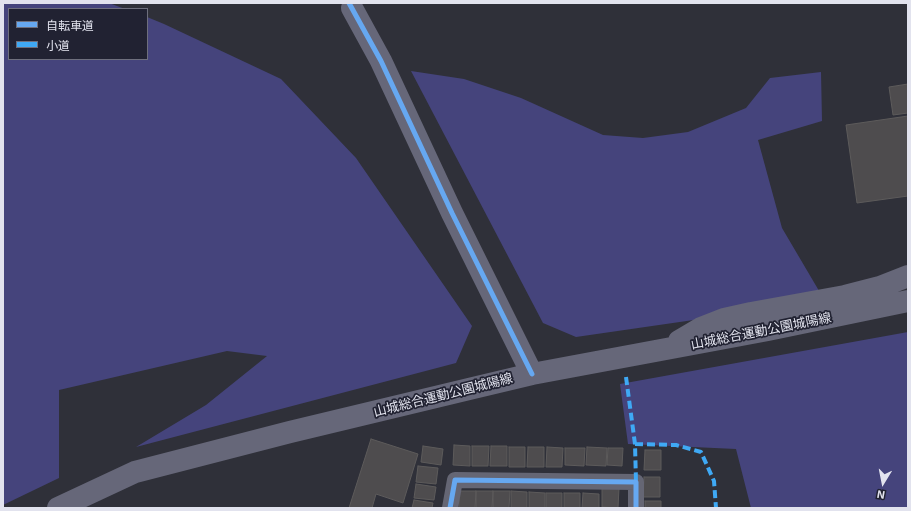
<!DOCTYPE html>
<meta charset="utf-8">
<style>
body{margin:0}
#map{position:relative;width:911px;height:511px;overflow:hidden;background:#2f3039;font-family:"Exo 2","Noto Sans JP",sans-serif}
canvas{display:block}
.frame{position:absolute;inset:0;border:4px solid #e2e3ee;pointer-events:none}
.legend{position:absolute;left:8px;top:8px;width:140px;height:52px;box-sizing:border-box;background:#212232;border:1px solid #6e6f7d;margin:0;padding:5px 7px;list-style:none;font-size:12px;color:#e2e3ee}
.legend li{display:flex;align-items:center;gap:8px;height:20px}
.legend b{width:20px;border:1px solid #6e6f7d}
.north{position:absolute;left:863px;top:463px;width:40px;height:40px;-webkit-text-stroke:3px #212232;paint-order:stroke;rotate:190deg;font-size:11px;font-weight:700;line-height:16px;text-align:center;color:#e2e3ee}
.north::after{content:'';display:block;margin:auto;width:14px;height:18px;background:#e2e3ee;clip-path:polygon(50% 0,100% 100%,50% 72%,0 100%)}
</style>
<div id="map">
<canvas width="911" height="511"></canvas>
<div class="frame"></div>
<ul class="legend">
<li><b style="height:5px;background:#66a8f1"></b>自転車道</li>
<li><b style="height:5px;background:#3fa9f5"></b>小道</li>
</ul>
<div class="north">N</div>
</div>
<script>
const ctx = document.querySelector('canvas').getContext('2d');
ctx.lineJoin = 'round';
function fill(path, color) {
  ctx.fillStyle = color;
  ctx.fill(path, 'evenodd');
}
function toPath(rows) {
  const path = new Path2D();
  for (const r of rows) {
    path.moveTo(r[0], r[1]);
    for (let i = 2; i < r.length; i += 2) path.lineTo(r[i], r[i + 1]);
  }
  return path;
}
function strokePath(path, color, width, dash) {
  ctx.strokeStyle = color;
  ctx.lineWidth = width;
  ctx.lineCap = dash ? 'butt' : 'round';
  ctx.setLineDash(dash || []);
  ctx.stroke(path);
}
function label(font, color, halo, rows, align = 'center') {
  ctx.font = font + ' "Exo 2","Noto Sans JP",sans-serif';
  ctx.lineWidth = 3.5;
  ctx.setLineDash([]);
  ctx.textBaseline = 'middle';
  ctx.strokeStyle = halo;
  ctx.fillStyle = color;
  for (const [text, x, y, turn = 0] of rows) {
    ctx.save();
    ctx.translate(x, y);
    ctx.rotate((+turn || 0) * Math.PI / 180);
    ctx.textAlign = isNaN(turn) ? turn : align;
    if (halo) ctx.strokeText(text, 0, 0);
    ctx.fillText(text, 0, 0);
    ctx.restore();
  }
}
const green = toPath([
 [3,3,109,3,125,9,9,9,9,59,147,59,147,17,164,24,281,79,356,158,472,326,456,363,136,447,206,405,267,356,227,351,59,390,59,478,3,505],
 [411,71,464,79,521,98,603,135,643,138,688,132,746,108,770,78,821,72,822,121,758,140,782,228,825,301,576,337,543,323],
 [908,332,908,508,751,508,736,449,628,444,620,384]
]);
const building = toPath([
 [908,84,908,113,893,115,889,87,908,84],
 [908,116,908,196,857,203,846,125,908,116],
 [371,439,418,454,403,503,376,494,372,508,349,508,371,439],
 [454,445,470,446,470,466,453,465,454,445],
 [423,446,443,449,441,465,421,462,423,446],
 [472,446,489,446,488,466,472,466,472,446],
 [491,446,507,446,507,466,490,466,491,446],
 [509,447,525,447,525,467,509,467,509,447],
 [528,447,544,447,544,467,527,467,528,447],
 [547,447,563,448,562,467,546,467,547,447],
 [587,447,607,448,606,466,586,465,587,447],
 [565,448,585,448,584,466,565,465,565,448],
 [608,448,623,448,622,466,607,465,608,448],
 [645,450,661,450,661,470,644,470,645,450],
 [418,466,438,468,436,484,416,482,418,466],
 [644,477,660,477,660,497,643,497,644,477],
 [416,484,436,487,434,500,414,498,416,484],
 [602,487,619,488,618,508,602,507,602,487],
 [459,491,476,491,475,508,459,508,459,491],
 [476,491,493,491,492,508,476,508,476,491],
 [493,491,510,491,509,508,493,508,493,491],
 [511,491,527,492,527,508,511,508,511,491],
 [529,492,545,493,545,508,529,508,529,492],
 [546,493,562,493,562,508,546,508,546,493],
 [564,493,580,493,580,508,564,508,564,493],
 [583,493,599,494,599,508,582,508,583,493],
 [414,500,433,503,432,508,412,508,414,500],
 [645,501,661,501,661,508,645,508,645,501]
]);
const street = toPath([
 [450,508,455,480,636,482,636,508]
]);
const secondary = toPath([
 [352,8,381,61,452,213,532,374],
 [679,341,701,328,724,319,751,313,845,296,880,287,908,276],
 [58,508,135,472,290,432,469,389,532,374,768,330,908,301]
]);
const quiet = toPath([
 [626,377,635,444,636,482],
 [635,444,676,445,701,452,714,481,716,508]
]);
const cycleway = toPath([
 [349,3,381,61,452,213,532,374],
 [450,508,455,480,636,482,636,508]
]);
const streetNames = [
 ["山城総合運動公園城陽線",761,331,-11],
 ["山城総合運動公園城陽線",443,395,-14]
];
fill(green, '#45447c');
fill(building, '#4e4c4e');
strokePath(building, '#5d5b5b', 1);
strokePath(street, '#656674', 16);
strokePath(secondary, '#666779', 22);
strokePath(quiet, '#3fa9f5', 4, [8, 4]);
strokePath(cycleway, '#66a8f1', 5);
label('13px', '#e2e3ee', '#212232', streetNames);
</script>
